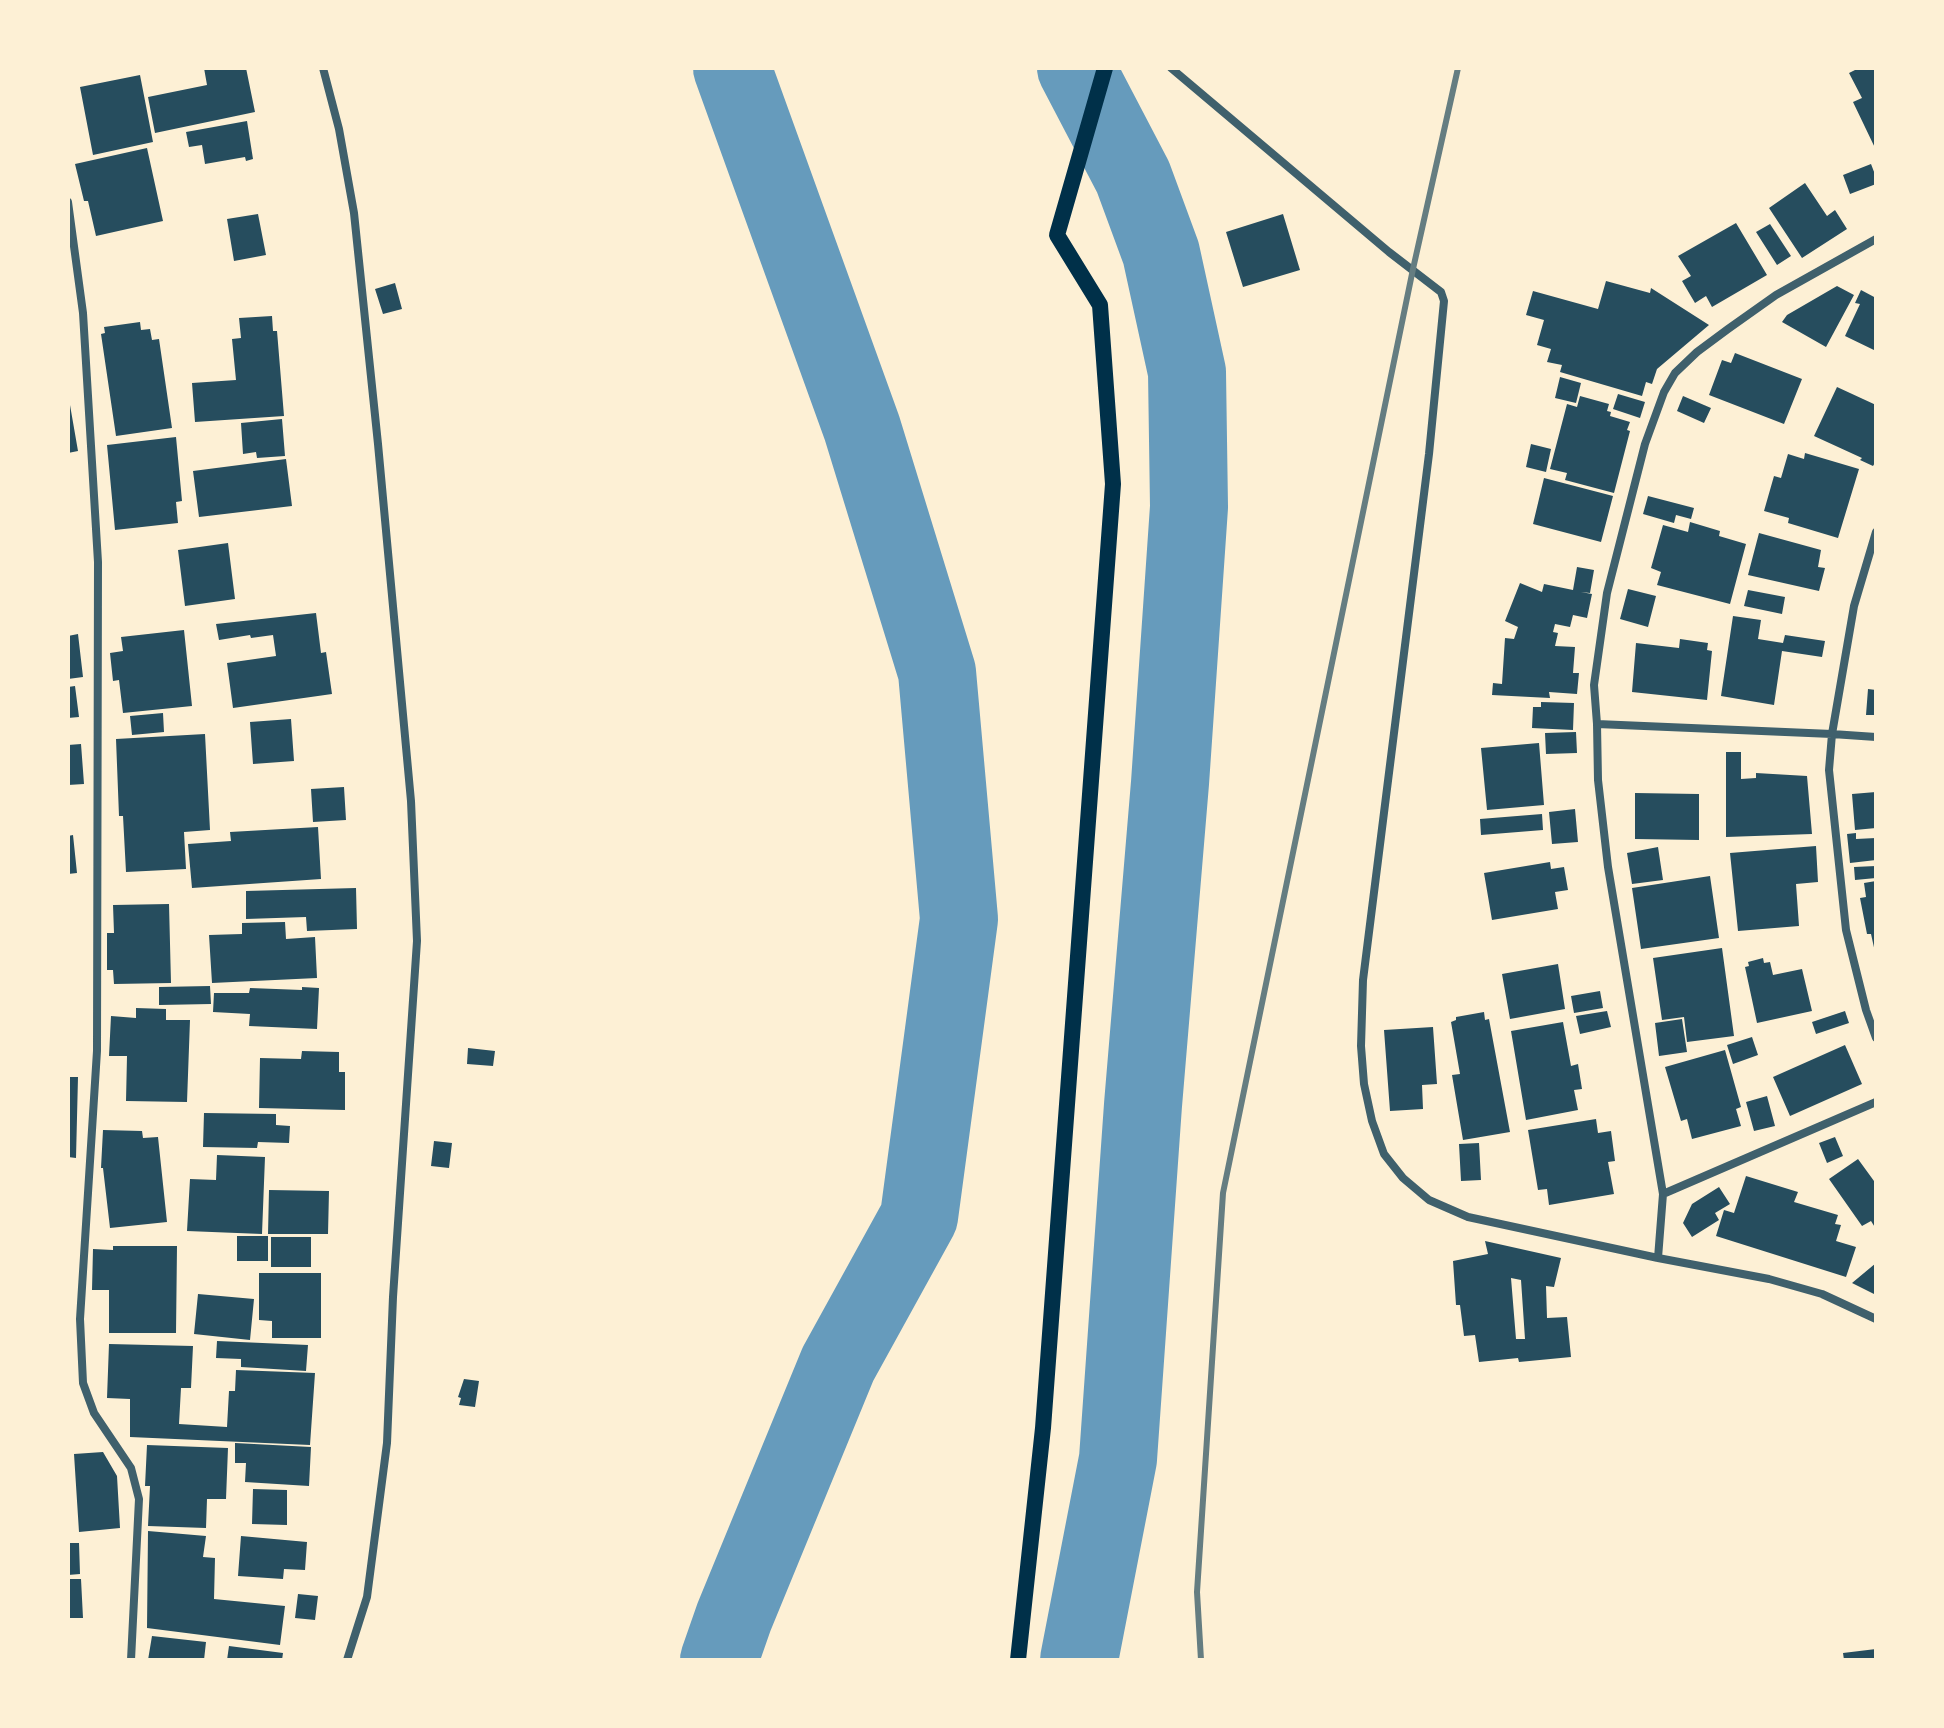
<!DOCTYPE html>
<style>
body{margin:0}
#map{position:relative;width:1944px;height:1728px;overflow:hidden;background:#fdf0d5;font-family:"Exo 2",sans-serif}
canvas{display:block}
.frame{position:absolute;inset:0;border:70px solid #fdf0d5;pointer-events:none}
</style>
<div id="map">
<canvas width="1944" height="1728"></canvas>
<div class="frame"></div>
</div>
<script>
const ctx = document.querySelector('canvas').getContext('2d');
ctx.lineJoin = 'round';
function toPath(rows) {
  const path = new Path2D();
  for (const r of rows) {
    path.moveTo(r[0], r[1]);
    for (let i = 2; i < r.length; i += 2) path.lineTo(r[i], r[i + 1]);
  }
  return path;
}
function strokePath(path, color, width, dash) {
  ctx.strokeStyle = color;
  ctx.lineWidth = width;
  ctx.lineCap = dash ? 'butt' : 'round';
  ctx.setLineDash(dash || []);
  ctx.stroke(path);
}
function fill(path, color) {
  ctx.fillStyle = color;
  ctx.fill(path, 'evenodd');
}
const river = toPath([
 [1076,68,1133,177,1161,253,1187,372,1189,507,1170,783,1143,1105,1118,1459,1079,1660],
 [719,1660,734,1617,838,1364,919,1217,959,919,937,672,862,428,732,68]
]);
const building = toPath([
 [204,68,246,68,255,112,155,133,148,97,207,85],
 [1859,68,1876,68,1876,150,1853,102,1862,98,1849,73],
 [140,75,153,142,93,155,80,87],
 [247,121,253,159,246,161,245,157,205,164,202,145,189,147,186,132],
 [147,148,163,221,96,236,88,201,84,201,75,164],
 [1871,164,1876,177,1876,184,1850,194,1843,175],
 [1805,183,1827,216,1835,210,1847,229,1802,258,1769,208],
 [258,214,266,255,234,261,227,219],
 [1283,214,1300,270,1243,287,1226,232],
 [1736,223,1767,275,1712,307,1706,296,1695,303,1682,281,1691,276,1678,256],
 [1770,224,1791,256,1777,265,1756,232],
 [1606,281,1650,293,1651,288,1709,325,1657,369,1652,384,1646,382,1642,396,1560,372,1562,365,1547,362,1551,349,1537,345,1544,320,1526,315,1533,291,1598,309],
 [395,283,402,309,383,314,375,289],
 [1837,286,1854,295,1826,347,1782,322,1787,315],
 [1861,290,1876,298,1876,351,1845,336,1860,304,1855,303],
 [272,316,273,331,277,331,284,416,195,422,192,383,236,380,232,339,241,338,239,318],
 [140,322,141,330,150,329,152,340,159,339,172,428,116,436,101,334,105,333,104,327],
 [1735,353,1802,379,1784,424,1709,395,1722,360,1731,363],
 [1560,377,1581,383,1576,403,1555,398],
 [1837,387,1876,405,1876,461,1873,466,1860,460,1862,458,1814,436],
 [1618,394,1645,402,1640,418,1613,409],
 [1580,396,1609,404,1607,411,1611,412,1610,416,1630,422,1627,430,1630,431,1614,493,1565,480,1567,473,1550,469,1567,404,1577,407],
 [1683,396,1711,408,1704,423,1677,411],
 [68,405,70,405,78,451,68,453],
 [282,419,285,456,257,458,256,452,243,454,241,423],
 [176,437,182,501,176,502,178,523,115,530,107,445],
 [1531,444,1551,449,1546,472,1526,467],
 [1805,453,1859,469,1838,538,1788,523,1789,518,1764,511,1774,476,1781,478,1788,454,1804,459],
 [286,459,292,506,199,517,193,471],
 [1544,478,1613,496,1601,542,1533,524],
 [1648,496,1694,508,1691,519,1676,515,1674,523,1643,514],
 [1690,522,1720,531,1719,536,1746,544,1730,604,1657,585,1661,572,1651,568,1663,525,1688,532],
 [1759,533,1821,550,1818,567,1825,568,1819,591,1748,575],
 [228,543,235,599,185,606,178,550],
 [1577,567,1594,570,1590,593,1581,592,1592,594,1587,618,1573,615,1570,627,1555,624,1553,632,1558,633,1555,646,1575,647,1573,673,1579,673,1577,694,1549,692,1550,698,1492,695,1493,683,1502,684,1505,638,1514,639,1518,627,1505,621,1520,583,1542,592,1544,584,1573,590],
 [1628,589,1656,596,1648,627,1620,619],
 [1748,590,1785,597,1782,614,1744,606],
 [316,613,321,653,326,652,332,694,233,708,227,663,276,656,273,635,251,638,250,635,219,640,216,624],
 [1733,616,1761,620,1758,639,1783,643,1785,635,1825,641,1822,657,1782,651,1774,705,1721,696],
 [184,630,192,706,123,713,119,680,113,681,110,653,123,651,121,637],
 [78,634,83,677,68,679,68,636],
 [1680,639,1708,643,1707,650,1712,651,1707,700,1632,692,1636,643,1679,648],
 [75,686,79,717,68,718,68,687],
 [1868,689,1876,690,1876,715,1866,715],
 [1541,702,1574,703,1573,730,1532,728,1533,707,1541,707],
 [163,713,164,732,132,735,130,716],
 [291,719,294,761,253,764,250,722],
 [1576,732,1577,753,1546,754,1545,733],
 [205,734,210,830,184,832,186,869,126,872,123,816,119,816,116,739],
 [1539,743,1544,805,1487,810,1481,748],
 [81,744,84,784,68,785,68,745],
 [1726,752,1741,752,1741,779,1756,778,1756,773,1807,776,1812,834,1726,837],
 [344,787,346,820,313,822,311,789],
 [1876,792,1876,828,1855,830,1852,794],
 [1635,793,1699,794,1699,840,1635,839],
 [1575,809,1578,842,1552,844,1549,812],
 [1542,814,1543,830,1481,835,1480,819],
 [318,827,321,879,192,888,188,844,231,841,230,832],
 [1856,833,1856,839,1876,838,1876,860,1850,863,1847,834],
 [73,835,77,873,68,874,68,836],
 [1816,846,1818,882,1796,884,1799,926,1738,931,1730,853],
 [1658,847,1663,880,1632,884,1627,853],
 [1550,862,1551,869,1564,867,1568,890,1555,892,1558,909,1492,920,1484,873],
 [1876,866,1876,878,1855,880,1854,867],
 [1710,876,1719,938,1641,949,1632,888],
 [1876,881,1876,952,1875,952,1871,934,1867,934,1860,898,1866,897,1864,883],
 [356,888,357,929,307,931,306,917,246,919,246,891],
 [169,904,171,983,114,984,113,970,107,970,107,933,114,933,113,905],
 [285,922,286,939,315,937,317,978,212,983,209,935,242,934,242,923],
 [1722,948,1734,1036,1687,1042,1684,1017,1662,1020,1653,958],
 [1763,958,1764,963,1770,962,1773,975,1802,969,1812,1011,1757,1023,1745,967,1749,966,1748,962],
 [1558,964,1565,1009,1510,1019,1502,974],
 [210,986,211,1004,159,1005,159,987],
 [302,987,319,988,317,1029,249,1026,250,1014,213,1012,214,993,249,993,250,988,302,990],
 [1600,991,1603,1008,1574,1013,1571,996],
 [136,1008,166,1009,166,1020,190,1020,187,1102,126,1101,127,1056,109,1056,111,1016,136,1018],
 [1607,1011,1611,1027,1580,1034,1576,1016],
 [1845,1011,1849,1023,1816,1034,1812,1022],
 [1484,1012,1485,1020,1489,1019,1510,1132,1463,1140,1452,1075,1460,1074,1451,1022,1456,1020,1456,1017],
 [1682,1019,1687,1052,1659,1056,1655,1023],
 [1563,1022,1571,1066,1578,1064,1582,1089,1574,1090,1578,1110,1526,1120,1511,1031],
 [1433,1027,1437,1084,1422,1085,1423,1109,1390,1111,1384,1030],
 [1752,1037,1758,1055,1733,1064,1727,1045],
 [1845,1045,1862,1084,1790,1116,1773,1077],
 [468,1048,495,1051,493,1066,467,1064],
 [1725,1050,1741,1107,1736,1109,1741,1126,1692,1139,1687,1119,1681,1121,1665,1067],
 [302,1051,339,1052,339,1072,345,1072,345,1110,259,1108,260,1058,301,1059],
 [68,1077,78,1077,76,1158,68,1157],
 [1767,1096,1775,1126,1754,1131,1746,1102],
 [204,1113,276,1114,276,1125,290,1126,289,1143,258,1142,257,1148,203,1147],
 [1596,1119,1598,1133,1611,1131,1615,1161,1608,1162,1614,1194,1549,1205,1547,1189,1538,1190,1528,1130],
 [103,1130,142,1131,143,1138,158,1137,167,1222,110,1228,103,1168,101,1168],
 [1835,1137,1843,1156,1827,1163,1819,1143],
 [434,1141,452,1143,449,1168,431,1166],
 [1479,1143,1481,1180,1461,1181,1459,1144],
 [217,1155,265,1157,262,1234,187,1231,190,1179,216,1180],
 [1858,1159,1874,1181,1876,1179,1876,1229,1871,1221,1862,1226,1829,1179],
 [1746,1176,1798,1192,1794,1202,1838,1215,1835,1224,1841,1225,1836,1241,1856,1247,1846,1277,1716,1236,1724,1210,1734,1213],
 [1719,1187,1730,1204,1715,1213,1719,1220,1692,1237,1683,1223,1692,1204],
 [269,1190,329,1191,328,1234,268,1234],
 [237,1236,268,1236,268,1261,237,1261],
 [271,1237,311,1237,311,1267,271,1267],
 [1485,1241,1561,1258,1554,1287,1546,1286,1547,1318,1567,1317,1571,1357,1519,1362,1518,1358,1479,1362,1475,1335,1464,1336,1460,1305,1456,1305,1453,1261,1488,1254],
 [1511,1278,1521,1280,1525,1339,1516,1339],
 [113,1246,177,1246,176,1333,109,1333,109,1290,92,1290,93,1249,113,1250],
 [1876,1263,1876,1295,1852,1283],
 [259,1273,321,1273,321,1338,272,1338,272,1321,259,1320],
 [198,1294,254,1299,250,1340,194,1334],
 [217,1341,308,1345,306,1371,241,1367,241,1359,216,1358],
 [109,1344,193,1346,191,1388,181,1388,179,1424,227,1427,229,1391,235,1391,236,1370,315,1373,310,1445,130,1437,130,1399,107,1398],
 [464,1379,479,1381,475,1407,459,1405,461,1398,458,1397],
 [235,1443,311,1447,309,1486,245,1482,246,1463,235,1463],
 [147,1445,228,1448,226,1499,207,1499,206,1528,148,1526,150,1486,145,1486],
 [103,1452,117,1476,120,1528,79,1532,74,1454],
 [253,1489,287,1490,287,1525,252,1524],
 [148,1531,206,1536,203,1557,215,1558,214,1599,285,1606,280,1645,147,1628],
 [241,1536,307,1542,305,1570,284,1569,283,1579,238,1576],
 [68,1543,79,1543,80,1574,68,1575],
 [68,1579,81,1579,83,1618,68,1618],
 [298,1594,318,1596,315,1620,295,1618],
 [152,1636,206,1642,204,1660,148,1660],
 [229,1646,283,1653,282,1660,227,1660],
 [1876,1649,1876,1660,1844,1660,1843,1653]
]);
const minor = toPath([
 [323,68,339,129,354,213,378,444,411,801,417,941,393,1297,387,1443,367,1597,347,1660],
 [1171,68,1389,252,1441,292,1444,301,1429,454,1363,980,1361,1046,1364,1084,1372,1121,1384,1154,1403,1178,1429,1200,1468,1217,1658,1258,1769,1279,1822,1294,1876,1319],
 [68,202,83,313,98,562,97,1051,80,1319,83,1383,94,1413,131,1468,139,1499,131,1660],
 [1876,532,1854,606,1832,734,1829,770,1846,930,1866,1010,1876,1038],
 [1597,724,1594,685,1607,593,1645,444,1664,392,1675,373,1697,352,1728,329,1776,295,1876,239],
 [1663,1194,1876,1102],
 [1658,1258,1663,1194,1608,867,1598,780,1597,724,1832,734,1876,737]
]);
const secondary = toPath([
 [1018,1660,1043,1428,1113,484,1100,305,1057,235,1105,68]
]);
const rail = toPath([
 [1201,1660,1197,1592,1223,1193,1413,269,1458,68]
]);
strokePath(river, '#669bbc', 78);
fill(building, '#264d5e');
strokePath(minor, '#3f606c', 8);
strokePath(secondary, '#003049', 16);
strokePath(rail, '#657d81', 6);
</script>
